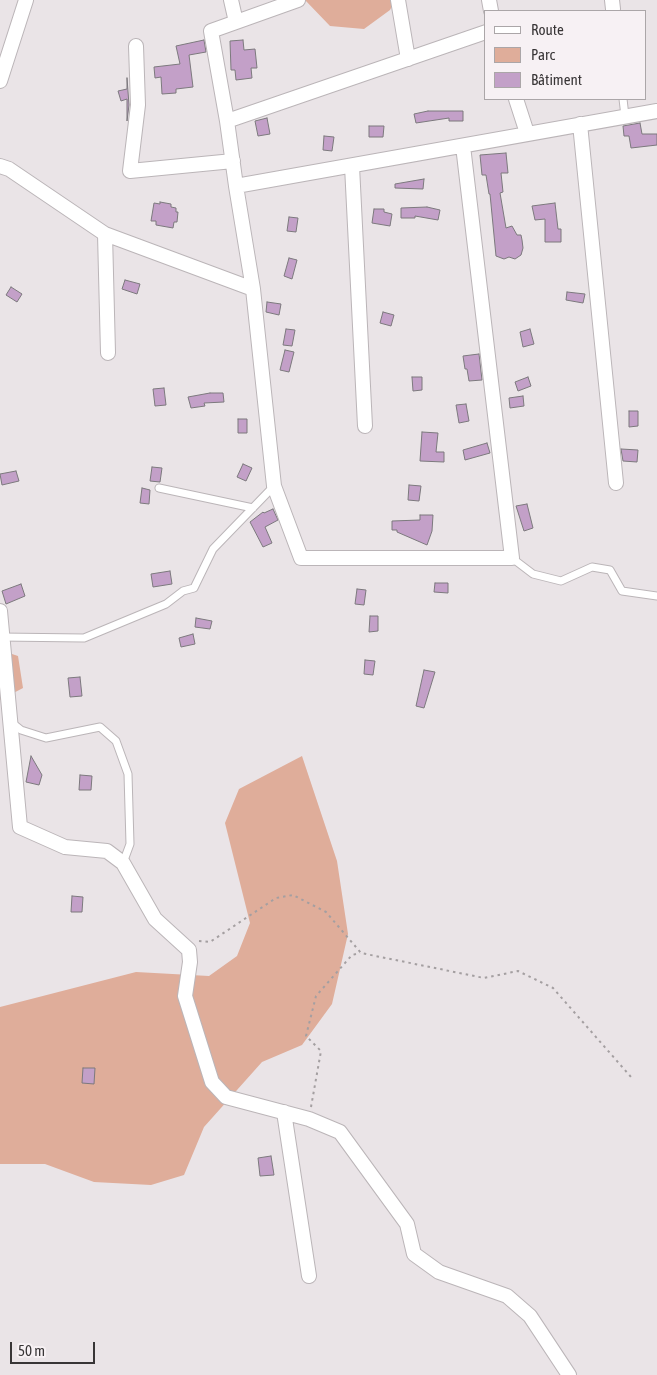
<!DOCTYPE html>
<meta charset="utf-8">
<style>
body{margin:0}
#map{position:relative;width:657px;height:1375px;overflow:hidden;background:#eae4e7;font-family:"Asap Condensed",sans-serif}
canvas{display:block}
.legend{position:absolute;left:484px;top:10px;width:162px;height:90px;box-sizing:border-box;background:#f7f1f4;border:1px solid #aba6a8;margin:0;padding:6px 9px;list-style:none;font-size:15px;color:#383536}
.legend li{display:flex;align-items:center;gap:10px;height:25px}
.legend b{width:25px;border:1px solid #aba6a8}
.scale{position:absolute;left:10px;top:1342px;width:85px;height:22px;box-sizing:border-box;border:2px solid #383536;border-top:0;padding-left:6px;font-size:15px;line-height:18px;white-space:nowrap;color:#383536;-webkit-text-stroke:4px #f7f1f4;paint-order:stroke}
</style>
<div id="map">
<canvas width="657" height="1375"></canvas>
<ul class="legend">
<li><b style="height:6px;background:#fff"></b>Route</li>
<li><b style="height:14px;background:#dfad9a"></b>Parc</li>
<li><b style="height:14px;background:#c3a0c8"></b>Bâtiment</li>
</ul>
<div class="scale">50 m</div>
</div>
<script>
const ctx = document.querySelector('canvas').getContext('2d');
ctx.lineJoin = 'round';
function fill(path, color) {
  ctx.fillStyle = color;
  ctx.fill(path, 'evenodd');
}
function toPath(rows) {
  const path = new Path2D();
  for (const r of rows) {
    path.moveTo(r[0], r[1]);
    for (let i = 2; i < r.length; i += 2) path.lineTo(r[i], r[i + 1]);
  }
  return path;
}
function strokePath(path, color, width, dash) {
  ctx.strokeStyle = color;
  ctx.lineWidth = width;
  ctx.lineCap = dash ? 'butt' : 'round';
  ctx.setLineDash(dash || []);
  ctx.stroke(path);
}
const green = toPath([
 [305,0,395,0,390,10,364,29,330,26],
 [0,650,18,656,23,688,0,700],
 [302,756,337,861,348,934,332,1004,302,1045,262,1062,204,1127,184,1175,151,1185,94,1182,45,1164,0,1164,0,1007,136,972,209,976,237,956,250,923,225,823,239,789]
]);
const building = toPath([
 [204,40,206,52,189,55,193,87,176,89,176,93,162,94,161,77,155,78,154,67,180,64,176,46,204,40],
 [243,40,244,50,255,49,257,68,251,68,252,78,236,80,235,70,231,70,230,41,243,40],
 [127,78,129,105,127,121,127,99,121,101,118,91,127,89,127,78],
 [428,111,463,111,463,121,449,121,449,118,416,123,414,114,428,111],
 [267,118,270,134,258,136,255,121,267,118],
 [640,123,642,134,657,134,657,145,631,148,629,136,624,136,623,126,640,123],
 [369,126,384,126,383,137,369,137,369,126],
 [324,136,334,137,332,151,323,150,324,136],
 [506,153,508,173,501,173,503,192,500,193,506,228,512,226,517,235,521,235,522,240,523,248,521,255,515,259,509,257,504,259,496,256,490,194,489,194,486,175,482,175,480,155,506,153],
 [424,179,423,189,395,188,395,184,424,179],
 [160,202,171,204,171,207,176,208,176,212,178,212,177,222,174,222,173,228,156,225,156,221,151,221,154,203,160,204,160,202],
 [555,203,558,229,561,229,561,242,545,242,545,219,535,220,532,206,555,203],
 [427,207,440,210,438,220,415,216,415,218,401,218,401,208,427,207],
 [374,209,384,209,384,212,392,214,390,226,372,223,374,209],
 [289,217,298,218,296,232,287,231,289,217],
 [289,258,297,260,292,279,284,276,289,258],
 [125,280,140,284,137,294,122,289,125,280],
 [11,287,22,294,17,302,6,295,11,287],
 [567,292,585,294,583,303,566,300,567,292],
 [267,302,281,304,279,315,266,312,267,302],
 [383,312,394,315,391,326,380,323,383,312],
 [286,329,295,330,292,346,283,345,286,329],
 [530,329,534,344,523,347,520,332,530,329],
 [285,350,294,352,289,372,280,370,285,350],
 [479,354,482,380,469,381,467,369,465,369,463,356,479,354],
 [412,377,422,377,422,390,413,391,412,377],
 [528,377,531,386,518,391,515,382,528,377],
 [164,388,166,405,155,406,153,389,164,388],
 [210,393,223,393,224,402,204,403,205,406,191,408,188,397,210,393],
 [523,396,524,406,510,408,509,398,523,396],
 [466,404,469,421,459,423,456,405,466,404],
 [629,411,638,411,638,426,629,427,629,411],
 [238,419,247,419,247,433,238,433,238,419],
 [422,432,438,433,436,452,444,452,444,462,420,461,422,432],
 [487,443,490,453,465,460,463,450,487,443],
 [621,449,638,450,637,462,623,461,621,449],
 [243,464,252,468,246,481,237,477,243,464],
 [152,467,162,468,160,482,150,481,152,467],
 [16,471,19,481,2,485,0,474,16,471],
 [409,485,421,486,419,501,408,500,409,485],
 [142,488,150,490,149,504,140,503,142,488],
 [527,504,533,528,524,531,516,506,527,504],
 [273,509,278,520,265,527,272,543,263,547,250,522,263,512,264,513,273,509],
 [420,515,433,515,432,531,427,545,397,532,397,530,392,530,392,521,420,520,420,515],
 [170,571,172,584,153,587,151,574,170,571],
 [435,583,448,583,448,593,434,592,435,583],
 [21,584,25,596,6,604,2,591,21,584],
 [357,589,366,590,364,605,355,604,357,589],
 [370,616,378,616,378,631,369,632,370,616],
 [196,618,212,621,210,629,195,627,196,618],
 [193,634,195,644,181,647,179,638,193,634],
 [365,660,375,661,373,675,364,674,365,660],
 [424,670,435,672,424,708,416,706,424,670],
 [80,677,82,696,70,697,68,678,80,677],
 [31,756,42,775,39,785,26,782,31,756],
 [80,775,92,776,91,790,79,790,80,775],
 [72,896,83,897,82,912,71,912,72,896],
 [83,1068,95,1068,94,1084,82,1083,83,1068],
 [271,1156,274,1175,260,1176,258,1158,271,1156]
]);
const path = toPath([
 [199,941,210,942,276,898,293,895,326,912,361,953,484,978,518,971,553,988,631,1077],
 [311,1107,321,1051,306,1036,316,996,352,955,360,953]
]);
const service = toPath([
 [623,99,625,116],
 [159,488,253,508],
 [512,558,533,574,561,581,592,567,610,570,622,591,657,596],
 [0,637,84,638,166,604,183,591,194,588,213,549,274,486],
 [11,722,21,730,46,738,100,727,116,741,128,774,130,844,123,863]
]);
const minor = toPath([
 [231,0,236,22],
 [298,0,211,31,227,121,236,186,253,289,274,486,301,558,512,558,463,146],
 [398,0,408,59],
 [489,0,491,11],
 [612,0,613,9],
 [136,46,138,105,130,171,233,161],
 [0,81,26,0],
 [516,99,527,133],
 [227,121,486,32],
 [580,124,616,483],
 [0,166,9,169,105,234,253,289],
 [352,166,365,426],
 [236,186,657,111],
 [105,234,108,353],
 [0,611,20,827,65,847,107,851,123,863,155,919,189,950,190,962,185,996,212,1082,226,1097,309,1119,340,1132,407,1224,414,1254,439,1272,507,1296,530,1316,569,1375],
 [284,1112,309,1276]
]);
fill(green, '#dfad9a');
fill(building, '#c3a0c8');
strokePath(building, '#7c797d', 1);
strokePath(service, '#bbb5b8', 9);
strokePath(minor, '#bbb5b8', 16);
strokePath(path, '#a49fa1', 2, [2.5, 4]);
strokePath(service, '#fff', 7);
strokePath(minor, '#fff', 14);
</script>
